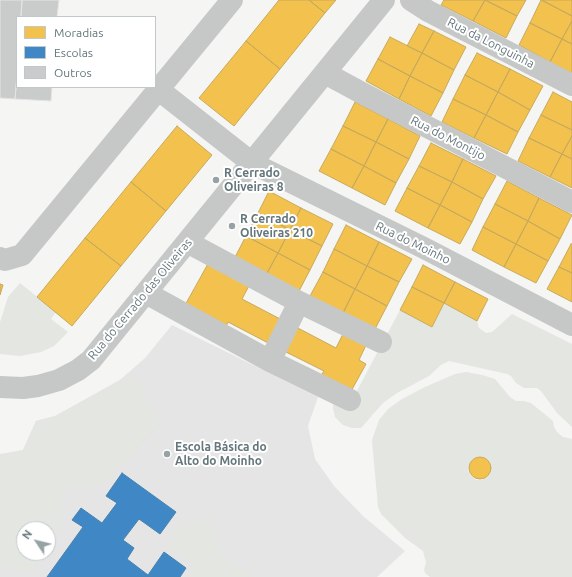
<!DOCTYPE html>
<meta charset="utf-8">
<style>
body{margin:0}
#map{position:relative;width:572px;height:577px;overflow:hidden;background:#f5f5f4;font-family:Ubuntu,sans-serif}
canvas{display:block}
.legend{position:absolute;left:16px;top:16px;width:140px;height:72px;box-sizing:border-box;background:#fff;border:1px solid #c1c8ca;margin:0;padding:5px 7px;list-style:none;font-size:12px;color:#64767b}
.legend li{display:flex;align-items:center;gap:8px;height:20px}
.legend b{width:20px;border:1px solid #c1c8ca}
.north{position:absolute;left:16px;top:521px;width:40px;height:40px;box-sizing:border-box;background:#fff;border:1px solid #c1c8ca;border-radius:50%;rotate:305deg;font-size:11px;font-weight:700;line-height:16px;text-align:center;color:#64767b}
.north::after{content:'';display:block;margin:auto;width:14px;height:18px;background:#97a2a5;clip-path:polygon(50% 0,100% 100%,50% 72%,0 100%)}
</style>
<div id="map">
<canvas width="572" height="577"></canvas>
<ul class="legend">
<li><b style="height:11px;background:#f2c14e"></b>Moradias</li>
<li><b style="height:11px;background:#3f88c5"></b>Escolas</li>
<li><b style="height:11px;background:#cacccc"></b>Outros</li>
</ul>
<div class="north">N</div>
</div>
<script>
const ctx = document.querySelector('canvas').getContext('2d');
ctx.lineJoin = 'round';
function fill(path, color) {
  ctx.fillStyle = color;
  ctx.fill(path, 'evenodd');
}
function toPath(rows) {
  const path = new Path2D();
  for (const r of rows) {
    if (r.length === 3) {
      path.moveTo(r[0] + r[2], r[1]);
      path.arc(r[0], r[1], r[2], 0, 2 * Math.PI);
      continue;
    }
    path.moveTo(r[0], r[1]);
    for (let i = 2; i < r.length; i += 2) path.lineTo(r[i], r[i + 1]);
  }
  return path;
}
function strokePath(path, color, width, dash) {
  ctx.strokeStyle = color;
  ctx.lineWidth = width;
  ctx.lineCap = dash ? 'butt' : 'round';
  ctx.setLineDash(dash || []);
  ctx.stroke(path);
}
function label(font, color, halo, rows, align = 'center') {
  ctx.font = font + ' Ubuntu,sans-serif';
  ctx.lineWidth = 4;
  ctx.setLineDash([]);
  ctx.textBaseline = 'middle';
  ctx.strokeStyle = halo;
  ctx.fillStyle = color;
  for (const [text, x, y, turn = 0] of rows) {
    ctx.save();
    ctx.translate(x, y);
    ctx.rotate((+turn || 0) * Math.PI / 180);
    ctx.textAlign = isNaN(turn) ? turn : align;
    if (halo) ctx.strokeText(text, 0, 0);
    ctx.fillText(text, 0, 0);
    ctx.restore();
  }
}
const built = toPath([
 [172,325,318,397,308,426,315,459,334,486,363,516,405,551,377,577,0,577,0,501,36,421,55,416,120,380,145,358],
 [24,529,48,529,48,553,24,553]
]);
const green = toPath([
 [20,283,56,312,51,319,68,332,54,346,41,352,20,356,0,354,0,322,8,297],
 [444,303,477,321,479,328,486,333,492,332,512,314,572,344,572,427,557,413,541,391,537,388,524,388,516,383,511,376,507,374,449,361,441,365,429,376,397,393,383,403,361,428,352,428,343,425,335,417,333,408,334,400,351,402,400,310,432,327],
 [131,371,162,422,102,484,62,490,63,524,48,548,48,529,24,529,24,553,45,553,33,571,0,569,0,454,23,450,36,421,55,416,80,403,120,380],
 [466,372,482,375,495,379,510,397,516,401,524,401,531,403,553,421,554,427,557,432,563,437,572,439,572,577,430,577,425,573,424,570,426,562,423,551,405,538,381,514,378,507,372,440,379,420,388,409,402,399,425,387,455,374],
 [477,457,483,457,488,460,491,465,491,472,487,477,482,480,476,480,471,476,468,471,469,465,472,460],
 [209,514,220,552,251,577,188,577,195,566,167,545,172,531]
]);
const homes = toPath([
 [279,0,309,0,325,13,280,69,246,41,279,0],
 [309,0,336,0,325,13,309,0],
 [444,0,485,0,473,21,441,5,444,0],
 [485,0,526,0,517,16,485,0],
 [485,0,517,16,506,38,473,21,485,0],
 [541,0,572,16,572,21,562,39,530,23,541,0],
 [542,0,572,0,572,16,542,0],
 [572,21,572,44,562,39,572,21],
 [530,23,562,39,550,62,519,45,530,23],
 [419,24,434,31,422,53,407,46,419,24],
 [434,31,466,47,454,70,422,53,434,31],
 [390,37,422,53,410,76,378,59,390,37],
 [562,39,572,44,572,74,550,62,562,39],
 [246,41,280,69,234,126,199,98,246,41],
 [422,53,454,70,443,93,410,76,422,53],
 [477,53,510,69,498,92,465,75,477,53],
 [378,59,410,76,399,99,366,81,378,59],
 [510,69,543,86,530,110,498,92,510,69],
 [465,75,498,92,486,115,453,99,465,75],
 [410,76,443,93,431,116,399,99,410,76],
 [498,92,530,110,518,132,486,115,498,92],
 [553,92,572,102,572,130,541,115,553,92],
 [453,99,486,115,474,138,442,122,453,99],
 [355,102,388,119,376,142,343,126,355,102],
 [486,115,518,132,507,154,474,138,486,115],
 [541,115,572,130,572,136,562,154,529,138,541,115],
 [388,119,420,136,409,159,376,142,388,119],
 [177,126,212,155,166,211,131,182,177,126],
 [343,126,376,142,364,166,331,149,343,126],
 [572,136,572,159,562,154,572,136],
 [529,138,562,154,550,177,518,161,529,138],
 [376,142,409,159,396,183,364,166,376,142],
 [431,143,463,159,452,182,419,166,431,143],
 [331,149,364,166,352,188,319,171,331,149],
 [562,154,572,159,572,188,550,177,562,154],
 [463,159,496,176,483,199,452,182,463,159],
 [364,166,396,183,385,205,352,188,364,166],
 [419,166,452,182,440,205,407,188,419,166],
 [507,181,539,198,528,221,495,204,507,181],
 [131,182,166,211,121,266,85,238,131,182],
 [452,182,483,199,472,222,440,205,452,182],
 [407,188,440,205,428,228,395,211,407,188],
 [269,191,301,208,290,230,258,213,269,191],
 [539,198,572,215,560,239,528,221,539,198],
 [495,204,528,221,516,244,483,227,495,204],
 [440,205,472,222,460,244,428,228,440,205],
 [301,208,333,224,322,246,290,230,301,208],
 [258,213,290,230,278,253,246,236,258,213],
 [528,221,560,239,548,261,516,244,528,221],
 [346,225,379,242,367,266,334,249,346,225],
 [483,227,516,244,504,267,472,250,483,227],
 [290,230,322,246,310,270,278,253,290,230],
 [246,236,278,253,266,275,234,259,246,236],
 [85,238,121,266,72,326,37,297,85,238],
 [379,242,412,259,399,282,367,266,379,242],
 [516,244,548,261,536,283,504,267,516,244],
 [571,244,572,244,572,273,559,267,571,244],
 [334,249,367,266,355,289,323,272,334,249],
 [278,253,310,270,299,291,266,275,278,253],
 [209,262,250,284,242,299,284,321,272,345,228,322,224,331,184,307,209,262],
 [423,265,455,282,444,303,412,287,423,265],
 [367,266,399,282,387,306,355,289,367,266],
 [559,267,572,273,572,302,547,289,559,267],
 [323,272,355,289,343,313,310,296,323,272],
 [455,282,488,299,477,321,444,303,455,282],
 [0,284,3,285,0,295,0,284],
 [412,287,444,303,432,327,400,310,412,287],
 [355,289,387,306,375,329,343,313,355,289],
 [294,326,336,348,344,332,367,343,359,360,366,364,350,393,320,377,324,371,282,350,294,326],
 [480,468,11]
]);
const schools = toPath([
 [122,473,176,512,160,534,139,519,123,540,134,548,127,559,148,575,164,552,186,568,180,577,47,577,83,527,72,520,81,508,102,523,117,503,106,496,122,473]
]);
const building = toPath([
 [0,0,22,0,21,17,17,17,17,75,15,99,0,98,0,0],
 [22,0,59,0,57,17,21,17,22,0],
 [17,75,17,87,52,87,51,101,15,99,17,75]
]);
const minor = toPath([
 [411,0,428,11,572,85],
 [325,73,360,92,572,202],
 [159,90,252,163,424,248,572,325],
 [187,242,299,302,381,342],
 [0,258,5,260,22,255,232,0],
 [146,293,270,361,350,400],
 [270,361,299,302],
 [0,387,23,388,38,386,59,380,78,370,91,360,384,0]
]);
const markers = [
 [216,180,4,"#97a2a5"],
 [232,226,4,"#97a2a5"],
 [167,454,4,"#97a2a5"]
];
const streetNames = [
 ["Rua da Longuinha",491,43,27],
 ["Rua do Montijo",448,138,27],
 ["Rua do Moinho",413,243,26],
 ["Rua do Cerrado das Oliveiras",140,299,-50]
];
const poiNames = [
 ["R Cerrado",224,173],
 ["Oliveiras 8",224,187],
 ["R Cerrado",240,219],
 ["Oliveiras 210",240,233],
 ["Escola Básica do",175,447],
 ["Alto do Moinho",175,461]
];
fill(built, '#e4e5e4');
fill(green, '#e4e6e2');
fill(homes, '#f2c14e');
strokePath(homes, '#c7aa5c', 1);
fill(schools, '#3f88c5');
strokePath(schools, '#4a83af', 1);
fill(building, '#cacccc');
strokePath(building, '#e4e4e4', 1);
strokePath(minor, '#c6c8c8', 22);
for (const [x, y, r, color] of markers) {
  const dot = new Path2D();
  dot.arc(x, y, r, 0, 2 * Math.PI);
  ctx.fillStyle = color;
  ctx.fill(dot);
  strokePath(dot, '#fff', 1.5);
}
label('12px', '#64767b', '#fff', streetNames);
label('bold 12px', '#64767b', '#fff', poiNames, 'left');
</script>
